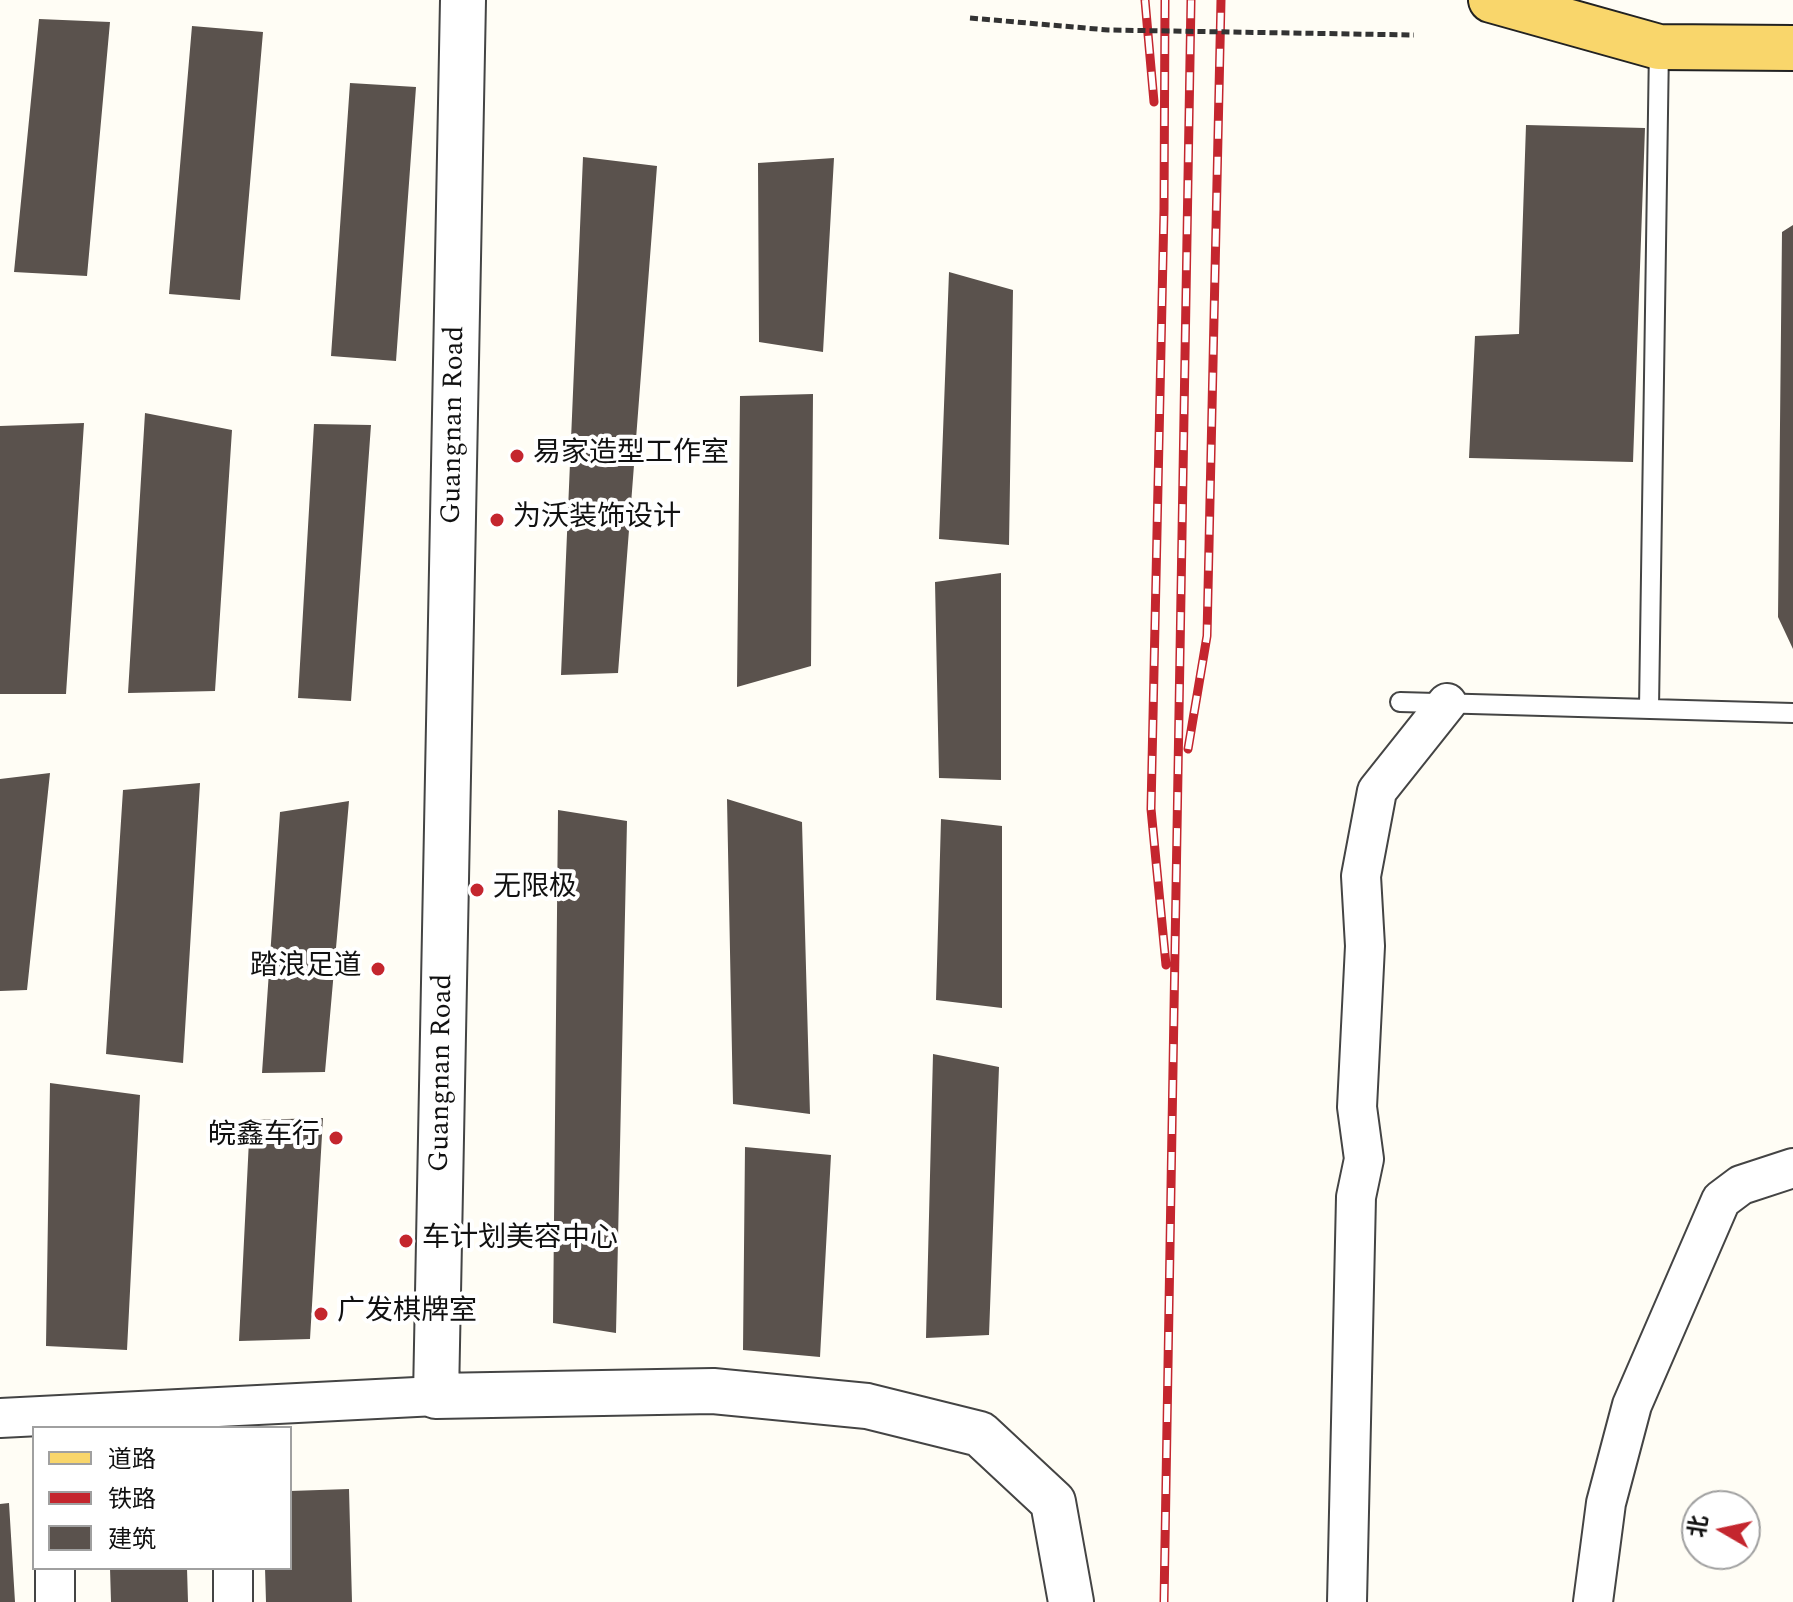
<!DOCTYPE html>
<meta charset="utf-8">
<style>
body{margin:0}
#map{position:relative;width:1793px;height:1602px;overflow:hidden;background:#fffdf5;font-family:Spectral,"Noto Sans SC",serif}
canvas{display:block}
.legend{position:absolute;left:32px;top:1426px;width:260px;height:144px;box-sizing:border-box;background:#fff;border:2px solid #a0a0a0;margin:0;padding:10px 14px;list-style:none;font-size:24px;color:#111}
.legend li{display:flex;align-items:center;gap:16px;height:40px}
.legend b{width:40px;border:2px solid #a0a0a0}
.north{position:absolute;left:1681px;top:1490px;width:80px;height:80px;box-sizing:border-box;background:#fff;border:2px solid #a0a0a0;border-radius:50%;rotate:279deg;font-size:22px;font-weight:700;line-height:32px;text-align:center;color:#111}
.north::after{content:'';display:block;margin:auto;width:28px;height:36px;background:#c4262e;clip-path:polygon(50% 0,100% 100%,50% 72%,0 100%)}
</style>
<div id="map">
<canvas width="1793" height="1602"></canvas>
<ul class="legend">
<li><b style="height:10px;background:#f9d66b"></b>道路</li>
<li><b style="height:10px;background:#c4262e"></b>铁路</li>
<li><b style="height:22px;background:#5a524d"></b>建筑</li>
</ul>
<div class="north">北</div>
</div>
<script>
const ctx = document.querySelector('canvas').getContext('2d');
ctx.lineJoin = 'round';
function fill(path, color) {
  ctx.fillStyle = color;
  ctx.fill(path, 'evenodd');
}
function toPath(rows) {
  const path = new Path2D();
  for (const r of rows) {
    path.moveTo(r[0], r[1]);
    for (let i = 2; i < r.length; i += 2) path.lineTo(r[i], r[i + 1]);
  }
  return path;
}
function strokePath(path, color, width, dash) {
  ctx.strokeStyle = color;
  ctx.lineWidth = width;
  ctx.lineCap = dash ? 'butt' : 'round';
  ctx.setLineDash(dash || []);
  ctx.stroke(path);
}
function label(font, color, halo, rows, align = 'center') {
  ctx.font = font + ' Spectral,"Noto Sans SC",serif';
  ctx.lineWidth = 8;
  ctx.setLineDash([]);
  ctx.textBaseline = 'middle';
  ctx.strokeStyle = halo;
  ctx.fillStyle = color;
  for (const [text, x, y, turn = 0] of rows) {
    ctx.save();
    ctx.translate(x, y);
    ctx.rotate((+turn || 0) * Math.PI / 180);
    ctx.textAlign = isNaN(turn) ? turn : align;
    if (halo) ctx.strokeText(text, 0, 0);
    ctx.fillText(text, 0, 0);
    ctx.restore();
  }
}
const building = toPath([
 [39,19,110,22,87,276,14,272],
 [192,26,263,32,240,300,169,294],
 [350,83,416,87,396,361,331,356],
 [1526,125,1645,128,1633,462,1469,458,1475,336,1519,334],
 [583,157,657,166,618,673,561,675],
 [834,158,823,352,759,342,758,163],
 [1793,225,1793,649,1778,617,1782,232],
 [949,272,1013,290,1009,545,939,539],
 [813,394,811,666,737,687,740,396],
 [145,413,232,430,215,691,128,693],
 [84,423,66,694,0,694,0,426],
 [314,424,371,425,351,701,298,698],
 [1001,573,1001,780,939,778,935,582],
 [50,773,27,990,0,991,0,779],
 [200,783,183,1063,106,1054,123,790],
 [727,799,802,822,810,1114,733,1104],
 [349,801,325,1072,262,1073,280,812],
 [558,810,627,821,616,1333,553,1323],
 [941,819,1002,826,1002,1008,936,1000],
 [933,1054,999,1067,989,1335,926,1338],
 [50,1083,140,1095,127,1350,46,1346],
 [323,1118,310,1339,239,1341,250,1120],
 [745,1147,831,1155,820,1357,743,1350],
 [349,1489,352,1602,266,1602,265,1568,290,1568,290,1491],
 [9,1503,15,1602,0,1602,0,1504],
 [110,1568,187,1568,188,1602,111,1602]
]);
const service = toPath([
 [1400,702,1793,713],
 [1649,707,1659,47]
]);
const minor = toPath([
 [0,1418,436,1396],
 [55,1568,55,1602],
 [233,1568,233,1602],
 [1347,1602,1356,1197,1364,1159,1357,1107,1365,946,1361,876,1377,791,1447,703],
 [1593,1602,1606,1503,1632,1405,1721,1200,1741,1185,1793,1168]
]);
const tertiary = toPath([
 [463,0,436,1396,713,1391,867,1406,980,1434,1053,1502,1071,1602]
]);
const primary = toPath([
 [1491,0,1659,47,1793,48]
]);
const rail = toPath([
 [1145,0,1154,102],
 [1165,0,1164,209,1151,809,1166,965],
 [1188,749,1207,636,1221,0],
 [1164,1602,1191,0]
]);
const pathBridge = toPath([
 [970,18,1108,30,1414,35]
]);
const markers = [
 [517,456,8,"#c4262e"],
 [497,520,8,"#c4262e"],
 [477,890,8,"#c4262e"],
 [378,969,8,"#c4262e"],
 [336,1138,8,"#c4262e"],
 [406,1241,8,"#c4262e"],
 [321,1314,8,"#c4262e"]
];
const streetNames = [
 ["Guangnan Road",455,425,-89],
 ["Guangnan Road",443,1073,-89]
];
const poiNames = [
 ["易家造型工作室",533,456],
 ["为沃装饰设计",513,520],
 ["无限极",493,890],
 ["踏浪足道",362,969,"right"],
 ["皖鑫车行",320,1138,"right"],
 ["车计划美容中心",422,1241],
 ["广发棋牌室",337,1314]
];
fill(building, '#5a524d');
strokePath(service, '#444', 22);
strokePath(minor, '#444', 42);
strokePath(tertiary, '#444', 48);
strokePath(primary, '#222', 48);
strokePath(service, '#fff', 18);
strokePath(minor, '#fff', 38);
strokePath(tertiary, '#fff', 44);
strokePath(primary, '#f9d66b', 44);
strokePath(rail, '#c4262e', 9);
strokePath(rail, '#fff', 6, [18]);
strokePath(pathBridge, '#333', 5, [8, 4]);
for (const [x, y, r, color] of markers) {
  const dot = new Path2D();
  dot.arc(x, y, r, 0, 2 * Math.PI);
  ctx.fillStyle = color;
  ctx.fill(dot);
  strokePath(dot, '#fff', 3);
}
label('28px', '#111', '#fff', streetNames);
label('28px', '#111', '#fff', poiNames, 'left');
</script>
